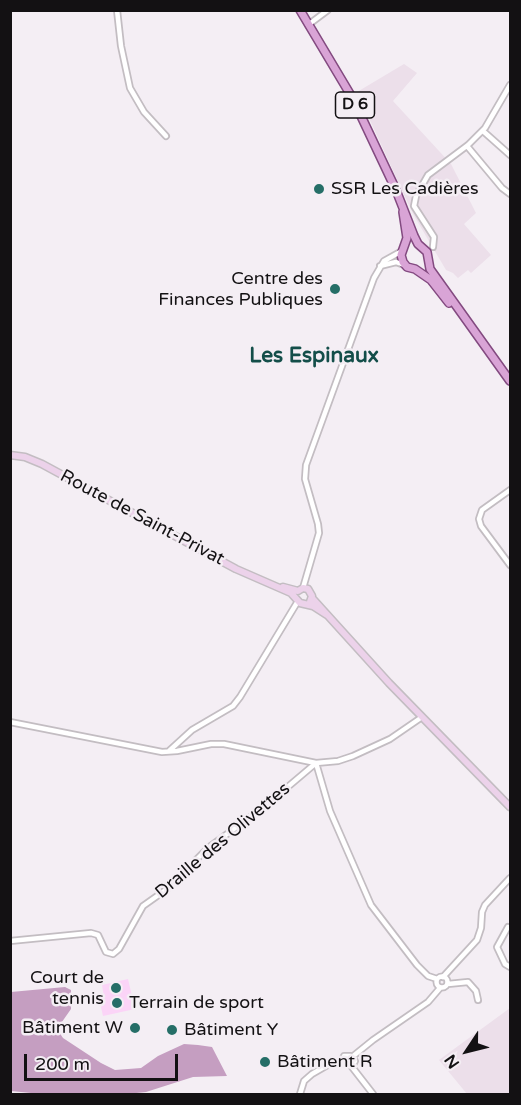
<!DOCTYPE html>
<meta charset="utf-8">
<style>
body{margin:0}
#map{position:relative;width:521px;height:1105px;overflow:hidden;background:#f4eef4;font-family:"Varela Round",sans-serif}
canvas{display:block}
.frame{position:absolute;inset:0;border:12px solid #131113;pointer-events:none}
.north{position:absolute;left:437px;top:1021px;width:60px;height:60px;-webkit-text-stroke:4px #f4eef4;paint-order:stroke;rotate:235deg;font-size:16px;font-weight:700;line-height:24px;text-align:center;color:#131113}
.north::after{content:'';display:block;margin:auto;width:21px;height:27px;background:#131113;clip-path:polygon(50% 0,100% 100%,50% 72%,0 100%)}
.scale{position:absolute;left:24px;top:1054px;width:154px;height:27px;box-sizing:border-box;border:3px solid #131113;border-top:0;padding-left:8px;font-size:18px;line-height:21px;white-space:nowrap;color:#131113;-webkit-text-stroke:4px #f4eef4;paint-order:stroke}
</style>
<div id="map">
<canvas width="521" height="1105"></canvas>
<div class="frame"></div>
<div class="north">N</div>
<div class="scale">200 m</div>
</div>
<script>
const ctx = document.querySelector('canvas').getContext('2d');
ctx.lineJoin = 'round';
function fill(path, color) {
  ctx.fillStyle = color;
  ctx.fill(path, 'evenodd');
}
function toPath(rows) {
  const path = new Path2D();
  for (const r of rows) {
    if (r.length === 3) {
      path.moveTo(r[0] + r[2], r[1]);
      path.arc(r[0], r[1], r[2], 0, 2 * Math.PI);
      continue;
    }
    path.moveTo(r[0], r[1]);
    for (let i = 2; i < r.length; i += 2) path.lineTo(r[i], r[i + 1]);
  }
  return path;
}
function strokePath(path, color, width, dash) {
  ctx.strokeStyle = color;
  ctx.lineWidth = width;
  ctx.lineCap = dash ? 'butt' : 'round';
  ctx.setLineDash(dash || []);
  ctx.stroke(path);
}
function label(font, color, halo, rows, align = 'center') {
  ctx.font = font + ' "Varela Round",sans-serif';
  ctx.lineWidth = 5;
  ctx.setLineDash([]);
  ctx.textBaseline = 'middle';
  ctx.strokeStyle = halo;
  ctx.fillStyle = color;
  for (const [text, x, y, turn = 0] of rows) {
    ctx.save();
    ctx.translate(x, y);
    ctx.rotate((+turn || 0) * Math.PI / 180);
    ctx.textAlign = isNaN(turn) ? turn : align;
    if (halo) ctx.strokeText(text, 0, 0);
    ctx.fillText(text, 0, 0);
    ctx.restore();
  }
}
const built = toPath([
 [404,64,417,73,393,101,451,164,476,213,464,224,491,255,471,273,468,270,458,278,453,273,446,270,413,214,357,92],
 [510,1008,510,1094,467,1094,439,1060]
]);
const green = toPath([
 [128,979,135,1009,103,1016,99,998,104,997,102,985]
]);
const forest = toPath([
 [65,987,71,990,71,1009,57,1029,63,1038,101,1063,115,1070,141,1068,158,1056,184,1044,198,1045,212,1047,227,1076,193,1077,146,1092,127,1094,41,1094,11,1091,11,992]
]);
const street = toPath([
 [117,10,121,46,130,88,144,112,166,136],
 [308,25,328,10],
 [483,131,510,155],
 [467,146,502,188,510,194],
 [433,247,434,237,414,206,416,196,428,175,468,145,485,128,510,85],
 [380,266,396,262,404,265],
 [510,490,482,510,479,519,481,526,510,565],
 [303,588,319,533,318,524,305,479,306,465,374,278,384,261,402,251],
 [10,722,162,752,177,751,211,744,224,744,316,763,330,811,371,905,417,965,428,976,437,979],
 [169,751,192,730,233,706,240,697,298,601],
 [508,927,497,947,505,964,510,967],
 [10,941,91,933,98,935,106,952,113,954,119,949,143,906,167,889,208,848,264,807,316,763,338,761,353,756,390,739,422,717],
 [442,982,5.5],
 [443,977,477,940,481,928,482,912,485,905,510,878],
 [448,984,468,982,476,991,478,1000],
 [352,1057,373,1040,428,1002,440,988],
 [341,1062,344,1056,351,1056,355,1061,352,1067],
 [352,1067,373,1094],
 [300,1094,304,1081,312,1074,331,1063,341,1062]
]);
const secondary = toPath([
 [10,455,25,457,42,464,236,569,291,593,300,603,313,606,327,615],
 [283,587,298,591,303,588,308,589,312,596,310,602],
 [312,598,389,683,510,807]
]);
const primary = toPath([
 [300,10,353,99,396,190,414,236,418,244,427,252,430,269,510,381],
 [403,212,407,238,401,255,403,262,407,267,415,269,431,280,449,303]
]);
const markers = [
 [319,189,6,"#256e67"],
 [335,289,6,"#256e67"],
 [116,988,6,"#256e67"],
 [117,1003,6,"#256e67"],
 [135,1028,6,"#256e67"],
 [172,1030,6,"#256e67"],
 [265,1062,6,"#256e67"]
];
const shields = [
 [355,105,39]
];
const shieldNames = [
 ["D 6",355,105]
];
const poiNames = [
 ["SSR Les Cadières",331,189],
 ["Centre des",323,279,"right"],
 ["Finances Publiques",323,300,"right"],
 ["Court de",104,978,"right"],
 ["tennis",104,999,"right"],
 ["Terrain de sport",129,1003],
 ["Bâtiment W",123,1028,"right"],
 ["Bâtiment Y",184,1030],
 ["Bâtiment R",277,1062]
];
const streetNames = [
 ["Route de Saint-Privat",142,518,28],
 ["Draille des Olivettes",223,841,-40]
];
const quarterNames = [
 ["Les Espinaux",314,356]
];
fill(built, '#ecdfea');
fill(green, '#fbd4f7');
fill(forest, '#c59ec1');
strokePath(street, '#c3bdc2', 8);
strokePath(secondary, '#c3bdc2', 9);
strokePath(primary, '#834a80', 10);
strokePath(street, '#fff', 4.5);
strokePath(secondary, '#ecd2ea', 6);
strokePath(primary, '#d9a4d6', 7);
for (const [x, y, r, color] of markers) {
  const dot = new Path2D();
  dot.arc(x, y, r, 0, 2 * Math.PI);
  ctx.fillStyle = color;
  ctx.fill(dot);
  strokePath(dot, '#f4eef4', 2);
}
for (const [x, y, w] of shields) {
  const box = new Path2D();
  box.roundRect(x - w / 2, y - 13, w, 26, 4.5);
  ctx.fillStyle = '#f4eef4';
  ctx.fill(box);
  strokePath(box, '#131113', 1.5);
}
label('bold 16px', '#131113', null, shieldNames);
label('18px', '#131113', '#f4eef4', poiNames, 'left');
label('18px', '#131113', '#f4eef4', streetNames);
label('bold 21px', '#134e49', '#f4eef4', quarterNames);
</script>
